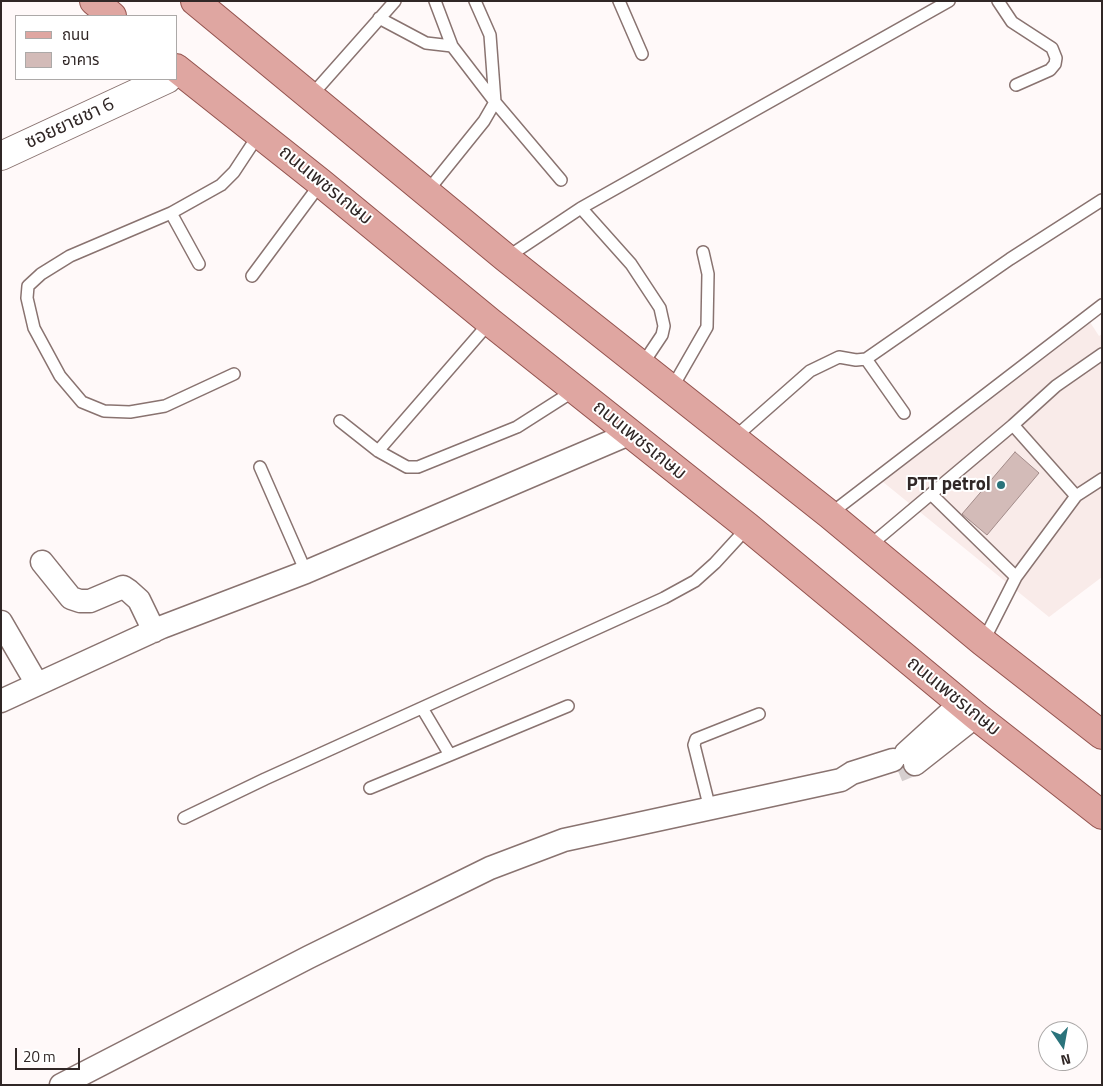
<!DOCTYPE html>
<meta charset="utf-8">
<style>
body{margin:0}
#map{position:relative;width:1103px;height:1086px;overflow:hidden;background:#fff9f9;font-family:"Titillium Web","Noto Sans Thai",sans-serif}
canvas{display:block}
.frame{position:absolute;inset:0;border:2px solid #302726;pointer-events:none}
.legend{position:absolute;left:15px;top:15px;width:162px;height:65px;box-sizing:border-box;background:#fff;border:1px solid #aca9a8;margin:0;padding:6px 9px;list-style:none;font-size:15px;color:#302726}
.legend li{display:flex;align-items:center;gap:10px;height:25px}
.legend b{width:25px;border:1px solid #aca9a8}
.north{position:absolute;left:1038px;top:1021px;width:50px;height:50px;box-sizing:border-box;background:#fff;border:1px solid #aca9a8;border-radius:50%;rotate:168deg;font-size:14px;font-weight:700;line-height:20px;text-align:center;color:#302726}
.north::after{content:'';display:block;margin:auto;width:18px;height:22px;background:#2a737b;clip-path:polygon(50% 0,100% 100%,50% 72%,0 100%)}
.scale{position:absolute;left:15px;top:1048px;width:65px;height:22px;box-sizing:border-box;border:2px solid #302726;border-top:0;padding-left:6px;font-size:15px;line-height:18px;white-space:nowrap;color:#302726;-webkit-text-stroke:4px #fff;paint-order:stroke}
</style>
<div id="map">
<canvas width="1103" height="1086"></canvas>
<div class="frame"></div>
<ul class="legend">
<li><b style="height:6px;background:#dfa6a1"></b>ถนน</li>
<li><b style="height:14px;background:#d3bbb8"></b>อาคาร</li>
</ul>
<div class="north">N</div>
<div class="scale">20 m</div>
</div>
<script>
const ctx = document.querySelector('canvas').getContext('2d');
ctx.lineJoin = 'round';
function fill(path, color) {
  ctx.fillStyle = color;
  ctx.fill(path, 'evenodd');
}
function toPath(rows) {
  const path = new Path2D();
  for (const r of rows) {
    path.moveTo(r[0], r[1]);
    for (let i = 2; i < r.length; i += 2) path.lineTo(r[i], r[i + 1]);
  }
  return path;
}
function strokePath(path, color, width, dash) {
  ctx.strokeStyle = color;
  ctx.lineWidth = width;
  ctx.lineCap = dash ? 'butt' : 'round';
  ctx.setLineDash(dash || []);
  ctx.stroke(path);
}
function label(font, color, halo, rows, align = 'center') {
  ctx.font = font + ' "Titillium Web","Noto Sans Thai",sans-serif';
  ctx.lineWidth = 4;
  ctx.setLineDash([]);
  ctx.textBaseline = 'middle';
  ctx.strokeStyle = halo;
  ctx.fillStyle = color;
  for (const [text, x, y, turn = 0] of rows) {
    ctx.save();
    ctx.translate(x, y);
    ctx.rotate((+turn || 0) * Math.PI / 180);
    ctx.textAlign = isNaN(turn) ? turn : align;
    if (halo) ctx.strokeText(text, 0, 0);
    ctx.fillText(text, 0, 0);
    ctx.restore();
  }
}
const built = toPath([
 [1086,316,1099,336,1102,334,1102,577,1049,617,872,473]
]);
const building = toPath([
 [1015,452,1039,473,987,535,962,514,1015,452]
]);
const streetTunnel = toPath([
 [898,771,915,764]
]);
const lane = toPath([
 [435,1,452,46,495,102,561,180],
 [619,1,642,54],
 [998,1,1012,22,1052,48,1056,58,1055,64,1050,70,1016,85],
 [379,18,426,43,452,46],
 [310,97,395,1],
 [426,193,484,121,495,102,490,35,475,1],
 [581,208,631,264,660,308,664,326,662,335,642,365],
 [171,213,199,264],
 [506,258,581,208,949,1],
 [252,276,321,183],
 [866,359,904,413],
 [234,374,165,406,130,412,104,411,82,402,60,376,34,328,27,298,28,286,41,274,70,256,171,213,221,185,234,172,259,134],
 [672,388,707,327,708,274,703,252],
 [340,421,378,451,407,467,418,467,517,427,575,390],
 [1013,425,1056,386,1102,354],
 [734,438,810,371,839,357,856,360,866,359,1010,259,1102,200],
 [378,451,490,322],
 [260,467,306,572],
 [931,494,1016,577],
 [1076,496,1102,479],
 [830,514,1102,305],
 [868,547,1013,425,1076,496,1016,577,983,642],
 [422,708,450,755,568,706],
 [370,788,450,755],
 [710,809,694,745,696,739,759,714],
 [184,818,265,779,664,598,695,581,715,563,748,527]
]);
const street = toPath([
 [42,562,71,598,80,601,90,601,123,587,129,591,139,600,154,631],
 [1,622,37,684],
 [1,701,162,627,306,572,629,434],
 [906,753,961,703],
 [915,764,976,716],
 [61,1085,309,957,490,868,564,840,841,780,852,773,893,760]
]);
const secondary = toPath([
 [1,156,167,79]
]);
const primary = toPath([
 [94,1,112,16],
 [195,1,506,258,829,514,983,642,1102,735],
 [176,68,321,183,490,322,748,527,976,716,1102,815]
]);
const markers = [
 [1001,485,5,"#2a737b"]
];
const streetNames = [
 ["ซอยยายชา 6",70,124,-25],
 ["ถนนเพชรเกษม",325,186,39],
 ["ถนนเพชรเกษม",639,441,39],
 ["ถนนเพชรเกษม",953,697,39]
];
const poiNames = [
 ["PTT petrol",991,485]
];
fill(built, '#f9ebe9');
fill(building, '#d3bbb8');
strokePath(building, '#a38c8a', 1);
strokePath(streetTunnel, '#d6cfcf', 22, [22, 11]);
strokePath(lane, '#897370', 14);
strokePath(street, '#897370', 25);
strokePath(secondary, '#897370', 30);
strokePath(primary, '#93534e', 30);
strokePath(lane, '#fff', 11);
strokePath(street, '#fff', 22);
strokePath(secondary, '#fff', 28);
strokePath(primary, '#dfa6a1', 28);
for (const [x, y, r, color] of markers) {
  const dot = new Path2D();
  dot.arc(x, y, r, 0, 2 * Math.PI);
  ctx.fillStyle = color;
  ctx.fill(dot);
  strokePath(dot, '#fff', 2);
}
label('19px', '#302726', '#fff', streetNames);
label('bold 19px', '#302726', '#fff', poiNames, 'right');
</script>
